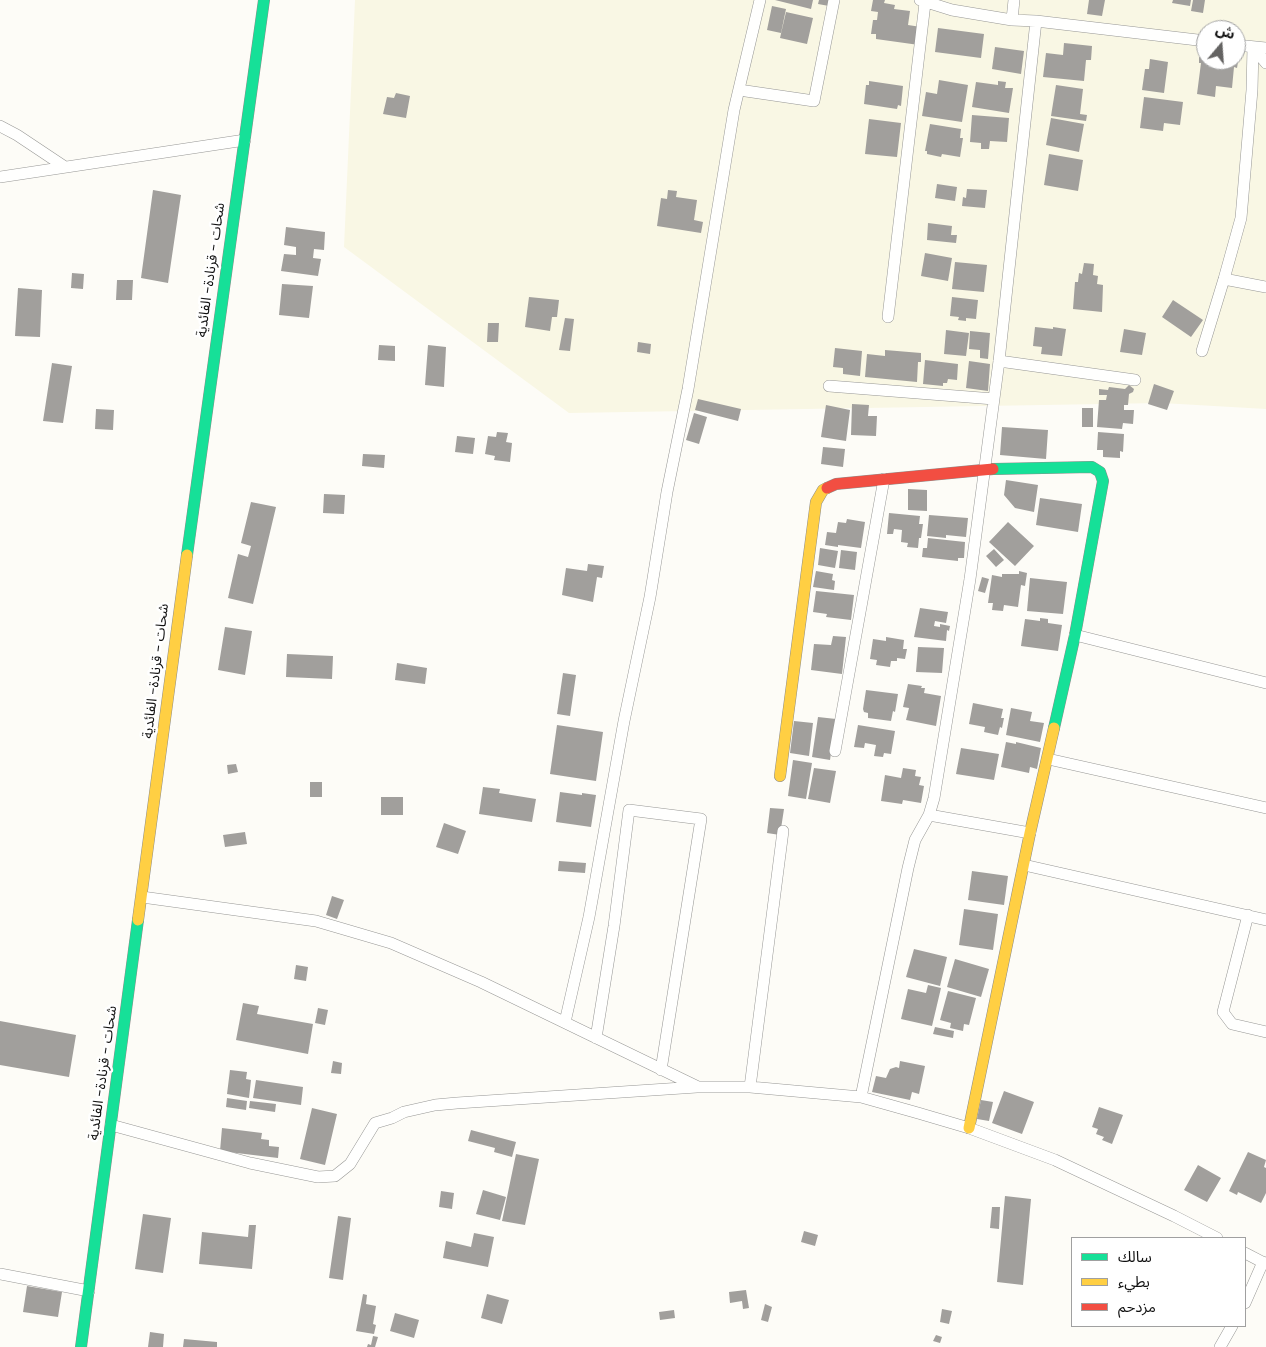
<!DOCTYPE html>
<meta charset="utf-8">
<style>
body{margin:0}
#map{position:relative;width:1266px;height:1347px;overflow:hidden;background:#fdfcf7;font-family:Merriweather,"Noto Sans Arabic",serif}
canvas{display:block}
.legend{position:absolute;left:1071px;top:1237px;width:175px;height:90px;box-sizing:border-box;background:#fff;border:1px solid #a0a0a0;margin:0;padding:6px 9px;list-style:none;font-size:15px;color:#111}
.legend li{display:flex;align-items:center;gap:10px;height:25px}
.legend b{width:25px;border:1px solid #a0a0a0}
.north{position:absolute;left:1196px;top:20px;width:50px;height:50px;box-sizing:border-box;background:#fff;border:1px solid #a0a0a0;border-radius:50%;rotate:18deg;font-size:14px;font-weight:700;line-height:20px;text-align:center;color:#111}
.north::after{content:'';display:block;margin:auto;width:18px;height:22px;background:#646362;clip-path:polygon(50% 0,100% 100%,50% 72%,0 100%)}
</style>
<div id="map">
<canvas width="1266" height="1347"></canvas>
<ul class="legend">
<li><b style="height:6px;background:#16e098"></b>سالك</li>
<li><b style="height:6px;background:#ffcf43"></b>بطيء</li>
<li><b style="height:6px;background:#f24e42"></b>مزدحم</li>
</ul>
<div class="north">ش</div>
</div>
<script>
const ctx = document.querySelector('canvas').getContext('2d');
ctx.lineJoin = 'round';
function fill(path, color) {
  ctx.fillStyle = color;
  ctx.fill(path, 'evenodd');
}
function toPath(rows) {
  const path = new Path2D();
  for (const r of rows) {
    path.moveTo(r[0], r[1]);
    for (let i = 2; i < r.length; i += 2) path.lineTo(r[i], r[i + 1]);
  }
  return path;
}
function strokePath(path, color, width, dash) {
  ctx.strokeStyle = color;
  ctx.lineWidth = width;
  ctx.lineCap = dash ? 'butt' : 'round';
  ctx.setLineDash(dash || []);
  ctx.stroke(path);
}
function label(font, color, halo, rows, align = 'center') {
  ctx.font = font + ' Merriweather,"Noto Sans Arabic",serif';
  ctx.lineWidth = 5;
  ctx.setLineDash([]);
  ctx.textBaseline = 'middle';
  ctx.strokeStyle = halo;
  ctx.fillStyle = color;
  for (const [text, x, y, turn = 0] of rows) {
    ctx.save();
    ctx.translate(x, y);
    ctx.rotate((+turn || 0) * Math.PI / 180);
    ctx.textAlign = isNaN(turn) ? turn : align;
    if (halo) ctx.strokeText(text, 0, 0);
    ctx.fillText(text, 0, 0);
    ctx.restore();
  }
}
const farmland = toPath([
 [355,0,1266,0,1266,409,1162,403,569,413,344,247],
 [1206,30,1236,30,1236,60,1206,60]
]);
const building = toPath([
 [775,0,813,0,811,9],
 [819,0,830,0,829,6,818,4],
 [873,0,885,0,884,3,895,5,894,9,910,11,908,25,921,27,919,45,876,39,876,34,871,34,873,20,877,20,878,12,871,11],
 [1089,0,1105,0,1102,16,1087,14],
 [1173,0,1191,0,1190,6,1172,3],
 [1193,0,1205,0,1203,13,1191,11],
 [772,6,786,9,781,33,767,30],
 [786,12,813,18,807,44,780,38],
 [938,28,984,34,981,58,935,52],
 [1064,43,1092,46,1091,60,1086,60,1084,81,1043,77,1046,53,1063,55],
 [995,47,1024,51,1021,74,992,69],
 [1199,57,1212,60,1211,65,1223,66,1223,61,1238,62,1237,68,1234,67,1232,88,1216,86,1215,97,1197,94,1201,63,1199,63],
 [1150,59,1168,62,1164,93,1142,90,1145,69,1149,69],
 [939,80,968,85,962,122,922,116,926,92,937,94],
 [869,81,903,86,901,106,898,105,897,109,864,104,866,85,869,85],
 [998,81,1006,82,1005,88,1013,88,1009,113,972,107,976,82,998,85],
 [1056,85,1083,89,1080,114,1087,115,1086,121,1051,116],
 [396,93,410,96,406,118,383,114,387,97,394,98],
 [1144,97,1183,102,1180,125,1164,123,1163,131,1140,128],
 [972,115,1009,118,1007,142,990,141,989,149,981,149,981,143,970,142],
 [1051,118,1084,124,1079,152,1046,145],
 [869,119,901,123,897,157,865,154],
 [930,124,961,129,960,138,963,138,960,157,942,154,941,157,927,154,927,151,925,151],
 [1049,154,1083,160,1078,191,1044,185],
 [937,184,957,187,955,201,935,198],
 [967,189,987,190,985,208,962,206,963,197,966,198],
 [153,190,181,195,168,283,141,278],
 [668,190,677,191,676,197,697,200,694,220,703,222,701,233,657,226,661,198,667,199],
 [928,223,952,226,951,235,957,235,956,243,927,240],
 [286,227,325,232,324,250,314,249,313,258,321,259,318,276,281,271,284,254,296,255,296,247,284,245],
 [925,253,952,258,948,281,921,276],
 [955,262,987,265,984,292,952,289],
 [1084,263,1094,264,1093,275,1098,276,1097,284,1103,285,1102,312,1073,309,1075,282,1078,282,1079,273,1082,274],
 [72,273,84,274,83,289,71,288],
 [117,280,133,280,132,300,116,300],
 [282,284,313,286,309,318,279,315],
 [18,288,42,290,40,337,15,336],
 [529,297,559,300,557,317,552,317,550,331,525,327],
 [952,297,978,300,976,319,966,318,966,321,958,320,959,317,950,316],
 [1173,300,1203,320,1191,337,1162,317],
 [565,318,574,319,570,351,559,350],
 [488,323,499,323,498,342,487,342],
 [1035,327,1053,329,1053,327,1066,329,1062,356,1041,354,1042,347,1033,346],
 [1124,329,1146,333,1142,355,1120,352],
 [946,330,969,333,966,356,944,354],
 [970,331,990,333,988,359,980,358,980,350,969,349],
 [638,342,651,344,650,354,637,352],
 [379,345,395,346,395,361,378,360],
 [428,345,446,347,444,387,425,385],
 [835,348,862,351,860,376,843,374,843,368,833,367],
 [885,350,921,353,921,362,918,362,917,382,865,377,867,354,885,356],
 [925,360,958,364,957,380,948,379,947,383,943,383,943,386,923,384],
 [969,361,990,364,988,391,966,388],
 [52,363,72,366,63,423,43,421],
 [1154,384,1174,391,1167,410,1148,404],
 [1129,385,1134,389,1133,392,1129,394,1128,405,1124,405,1124,410,1134,410,1133,424,1123,423,1122,429,1097,427,1099,400,1106,400,1107,395,1099,395,1099,389,1108,390,1109,387,1125,389],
 [698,399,741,409,738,421,695,410],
 [852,404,869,405,868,416,877,416,876,436,851,435],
 [826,405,850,410,846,441,821,437],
 [1082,408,1093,408,1093,427,1082,427],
 [96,409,114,410,113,430,95,429],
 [694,413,707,417,699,444,686,440],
 [1002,427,1048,430,1046,459,1000,455],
 [497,432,508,433,506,442,512,443,510,462,494,460,495,456,485,454,488,436,496,437],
 [1098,432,1124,434,1123,452,1120,451,1120,458,1103,457,1103,450,1097,450],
 [457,436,475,438,473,454,455,452],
 [823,447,845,449,843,467,821,464],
 [363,454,385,455,384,468,362,466],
 [1006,480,1038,485,1034,512,1015,508,1004,495],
 [908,489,927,490,927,511,908,510],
 [324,494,345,495,344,514,323,513],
 [1040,498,1082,504,1078,532,1036,525],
 [251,502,276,507,253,604,228,598,238,554,248,557,251,546,241,543],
 [889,513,920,516,919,524,923,524,921,538,919,538,918,548,907,547,908,543,901,542,902,530,894,529,893,534,887,534],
 [929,515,968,518,966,537,946,535,946,538,927,536],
 [847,519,865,522,861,548,838,545,838,547,825,545,827,532,836,533,838,522,846,523],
 [1008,522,1034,546,1015,566,989,542],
 [928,538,965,542,964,558,958,558,958,561,922,557,923,548,927,548],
 [820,548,838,551,835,568,818,565],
 [994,549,1004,560,996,567,986,556],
 [841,550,857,552,855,570,839,568],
 [588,564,604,566,602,578,597,577,593,602,562,595,566,568,587,571],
 [816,571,833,574,832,580,835,581,834,590,813,587],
 [1019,571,1027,573,1025,586,1021,585,1018,607,1004,605,1003,611,992,610,993,603,988,603,992,575,1002,577,1002,574,1019,574],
 [982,577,989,579,985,593,978,591],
 [1030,578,1067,582,1063,614,1027,611],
 [816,591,854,595,851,620,826,617,827,614,813,612],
 [920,608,948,612,946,623,935,621,934,626,940,627,940,624,950,626,949,631,947,630,946,641,914,637],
 [1040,618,1048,619,1048,623,1062,625,1058,651,1021,646,1025,619,1040,621],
 [225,627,252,631,245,675,218,670],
 [833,636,846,637,842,674,811,670,814,644,831,645],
 [886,637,904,640,903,649,907,649,905,659,897,658,897,661,891,661,890,667,876,665,877,660,870,659,873,639,886,641],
 [918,647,944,648,942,673,916,672],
 [287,654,333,656,332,679,286,677],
 [397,663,427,668,425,684,395,680],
 [563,673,576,675,570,716,557,714],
 [908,684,922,686,921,688,925,688,924,693,941,696,936,726,906,720,909,708,903,707],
 [866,690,898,694,895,712,893,711,891,721,868,718,868,713,864,712,863,709],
 [973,703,1003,709,1001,718,1004,718,1002,728,1000,727,998,735,984,732,985,727,969,724],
 [1011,708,1032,712,1030,721,1044,723,1040,742,1006,735],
 [818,717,836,719,830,760,812,757],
 [794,721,813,723,809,756,790,753],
 [557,725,603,732,596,781,550,774],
 [858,725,895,731,891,754,884,753,883,757,874,756,876,745,865,743,864,748,854,747],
 [1006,742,1016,744,1016,742,1041,748,1037,769,1030,767,1029,773,1001,767],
 [961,748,999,754,994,780,956,774],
 [793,760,812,763,806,799,788,796],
 [236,764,238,772,228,774,227,765],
 [814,768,836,771,830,803,808,799],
 [903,768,916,770,915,776,921,777,919,785,924,786,921,803,903,800,902,804,881,801,885,775,901,778],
 [310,782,322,782,322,797,310,797],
 [483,787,500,789,499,793,536,799,532,822,479,814],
 [560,792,582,795,582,793,596,795,591,827,556,822],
 [381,797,403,797,403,815,381,815],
 [770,808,784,809,780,835,767,833],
 [444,823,466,831,458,854,436,847],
 [245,832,247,844,225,847,223,835],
 [559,861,586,863,585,873,558,871],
 [972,871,1008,876,1004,905,968,900],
 [332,896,344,900,337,919,326,915],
 [964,909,998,914,993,950,959,945],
 [914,949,947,957,940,986,906,977],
 [955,959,989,969,981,997,947,987],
 [296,965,308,967,306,981,294,979],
 [928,985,941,988,932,1026,901,1019,908,989,926,993],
 [948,991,976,998,969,1025,964,1024,963,1031,950,1028,951,1023,940,1020],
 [243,1003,259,1006,257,1014,313,1024,308,1054,236,1040],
 [318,1008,328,1010,325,1025,315,1023],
 [0,1021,76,1035,69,1077,0,1065],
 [935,1027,954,1031,953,1038,933,1034],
 [333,1061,342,1063,341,1074,331,1073],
 [900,1061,925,1066,919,1094,912,1092,910,1100,872,1092,876,1076,886,1078,890,1069,896,1067,899,1068],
 [230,1070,247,1072,246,1079,251,1080,249,1098,227,1094],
 [256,1080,303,1087,301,1105,253,1098],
 [1004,1091,1034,1102,1022,1134,992,1123],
 [227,1098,247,1101,246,1110,226,1107],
 [981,1100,993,1102,989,1121,977,1119],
 [250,1101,276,1104,275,1112,249,1108],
 [1099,1107,1123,1115,1112,1144,1102,1140,1104,1137,1096,1134,1098,1129,1092,1127],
 [312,1108,337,1114,325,1165,300,1159],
 [222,1128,262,1133,261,1139,269,1140,269,1146,279,1147,278,1158,220,1151],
 [471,1130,516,1142,512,1157,494,1152,495,1148,468,1141],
 [1248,1152,1266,1160,1264,1167,1266,1168,1266,1193,1261,1203,1238,1192,1237,1195,1229,1191],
 [516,1154,539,1159,525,1225,502,1221],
 [1198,1165,1221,1178,1207,1202,1184,1190],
 [483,1190,506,1197,500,1220,476,1214],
 [441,1191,454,1193,452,1209,439,1207],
 [1005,1196,1031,1199,1023,1285,997,1282],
 [992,1207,1000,1207,999,1229,990,1228],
 [143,1214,171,1218,163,1273,135,1269],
 [338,1216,351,1218,343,1280,329,1278],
 [249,1225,256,1225,252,1269,199,1264,202,1232,248,1237],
 [804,1231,818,1235,815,1246,801,1242],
 [474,1233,494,1237,488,1267,443,1258,446,1241,471,1247],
 [27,1286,62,1292,58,1317,23,1312],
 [746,1290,749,1308,743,1309,742,1301,730,1303,729,1292],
 [363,1294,367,1295,366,1304,376,1306,373,1324,376,1325,374,1334,356,1331],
 [487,1294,509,1300,502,1324,481,1318],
 [765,1304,772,1307,768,1322,761,1320],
 [942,1309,952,1311,949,1324,940,1322],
 [674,1310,675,1318,660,1320,659,1312],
 [395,1313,419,1320,414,1338,390,1331],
 [150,1332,164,1334,163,1347,148,1347],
 [936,1335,942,1337,940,1343,933,1341],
 [373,1336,378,1337,375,1347,367,1347,368,1344,371,1345],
 [184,1339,217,1342,217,1347,183,1347]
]);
const street = toPath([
 [920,0,952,10,1012,20,1036,21,1206,41],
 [1012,20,1014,0],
 [1236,45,1266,48],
 [1253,47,1266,63],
 [739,90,814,101,834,0],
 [0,126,17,135,65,167],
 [0,177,245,140],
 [1224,279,1266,287],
 [888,317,925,3],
 [1202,351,1224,279,1241,218,1252,90,1253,47],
 [999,361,1135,380],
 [829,386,994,399],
 [1075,635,1266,683],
 [835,751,884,479],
 [1048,759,1266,808],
 [929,815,1030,833],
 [1024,865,1266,920],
 [142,897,316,921,391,943,481,982,698,1087,750,1087,861,1097,918,1113,969,1128,1055,1160,1174,1216,1217,1238],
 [1248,915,1223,1012,1232,1024,1266,1032],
 [565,1022,589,917,624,721,650,597,667,492,688,389,734,110,760,0],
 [596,1038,614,926,629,810,701,819,661,1070],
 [750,1087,783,831],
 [861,1097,908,868,915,840,929,815,934,798,970,579,999,361,1036,21],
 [111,1125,250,1163,318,1177,335,1176,350,1164,375,1123,392,1118,404,1112,435,1105,457,1103,697,1087],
 [1245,1253,1266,1264],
 [0,1274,89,1291],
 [1245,1303,1263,1262],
 [1220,1347,1232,1326]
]);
const fast = toPath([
 [993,469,1092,467,1100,472,1103,481,1075,635,1054,728],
 [187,555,264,0],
 [81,1347,138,920]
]);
const slow = toPath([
 [780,776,816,502,823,490,827,488],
 [138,920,187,555],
 [969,1128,1030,833,1054,728]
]);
const jam = toPath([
 [827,488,836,484,993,469]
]);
const streetNames = [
 ["شحات - قرنادة- الفائدية",211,270,-82],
 ["شحات - قرنادة- الفائدية",156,671,-83],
 ["شحات - قرنادة- الفائدية",103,1073,-82]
];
fill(farmland, '#f9f7e4');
fill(building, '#a19f9c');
strokePath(street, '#979795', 12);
strokePath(fast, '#8e8d8b', 12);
strokePath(slow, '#8e8d8b', 12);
strokePath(jam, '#8e8d8b', 12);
strokePath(street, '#fffffe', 11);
strokePath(fast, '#16e098', 11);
strokePath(slow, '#ffcf43', 11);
strokePath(jam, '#f24e42', 11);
label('14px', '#111', '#fff', streetNames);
</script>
